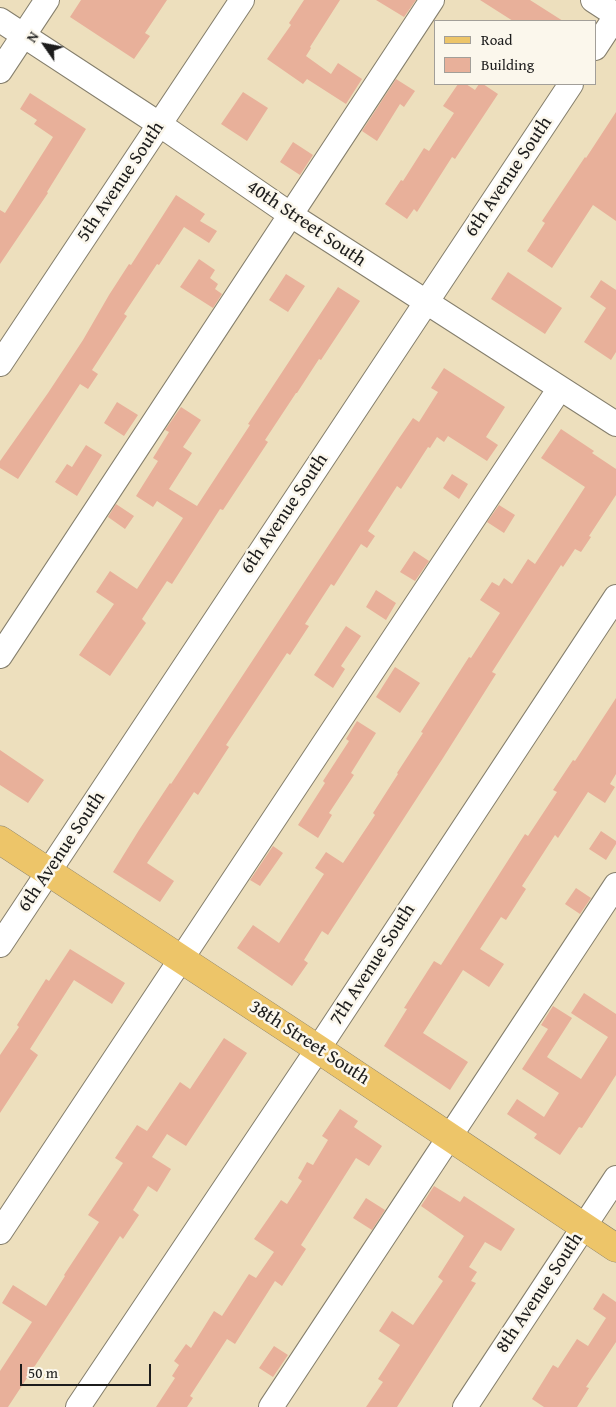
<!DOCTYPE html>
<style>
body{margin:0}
#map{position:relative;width:616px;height:1407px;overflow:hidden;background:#eddfbd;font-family:"Gentium Book Plus",serif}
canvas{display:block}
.legend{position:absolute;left:434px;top:20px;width:162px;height:65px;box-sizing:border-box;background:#fbf7ec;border:1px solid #a29f99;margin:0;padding:6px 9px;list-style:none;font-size:15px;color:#1c1c1c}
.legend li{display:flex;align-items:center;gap:10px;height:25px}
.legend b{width:25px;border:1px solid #a29f99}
.north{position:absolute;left:20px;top:20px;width:50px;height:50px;-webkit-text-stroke:4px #fbf7ec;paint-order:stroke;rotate:303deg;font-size:14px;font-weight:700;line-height:20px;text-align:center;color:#1c1c1c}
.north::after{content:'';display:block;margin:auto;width:18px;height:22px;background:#1c1c1c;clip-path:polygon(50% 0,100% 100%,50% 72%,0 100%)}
.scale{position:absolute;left:20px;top:1364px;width:131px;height:22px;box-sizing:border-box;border:2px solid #1c1c1c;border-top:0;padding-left:6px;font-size:15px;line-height:18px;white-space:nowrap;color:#1c1c1c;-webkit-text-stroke:4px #fbf7ec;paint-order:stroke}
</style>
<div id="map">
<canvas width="616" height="1407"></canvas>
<ul class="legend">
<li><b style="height:6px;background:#edc569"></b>Road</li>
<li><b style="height:14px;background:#e8b09a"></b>Building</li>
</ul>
<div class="north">N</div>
<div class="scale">50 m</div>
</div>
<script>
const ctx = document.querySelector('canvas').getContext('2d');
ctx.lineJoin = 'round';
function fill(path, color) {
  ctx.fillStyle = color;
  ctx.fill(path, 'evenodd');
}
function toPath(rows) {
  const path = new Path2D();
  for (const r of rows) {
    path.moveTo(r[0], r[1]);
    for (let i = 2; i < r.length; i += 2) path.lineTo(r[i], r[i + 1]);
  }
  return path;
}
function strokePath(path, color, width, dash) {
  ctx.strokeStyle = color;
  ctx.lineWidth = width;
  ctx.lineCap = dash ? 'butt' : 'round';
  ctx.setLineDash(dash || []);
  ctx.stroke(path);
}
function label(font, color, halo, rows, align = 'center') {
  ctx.font = font + ' "Gentium Book Plus",serif';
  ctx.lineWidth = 5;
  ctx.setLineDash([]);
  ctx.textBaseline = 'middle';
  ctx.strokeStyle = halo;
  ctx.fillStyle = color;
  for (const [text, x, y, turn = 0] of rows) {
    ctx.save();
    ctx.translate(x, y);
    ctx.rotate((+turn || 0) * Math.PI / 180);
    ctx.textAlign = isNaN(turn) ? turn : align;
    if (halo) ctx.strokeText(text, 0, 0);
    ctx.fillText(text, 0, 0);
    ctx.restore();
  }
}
const building = toPath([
 [81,0,167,0,145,33,150,36,134,59,70,17],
 [304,0,340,0,310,47,311,48,306,56,331,74,338,63,362,79,346,104,307,79,303,84,267,59,291,25,289,23],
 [376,0,416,0,404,17],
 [480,0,530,0,563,21,513,21],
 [396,79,415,91,404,107,400,104,377,141,362,131],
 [458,84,466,84,475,90,479,84,483,84,498,94,455,159,452,157,417,212,414,209,407,219,385,204,401,180,403,181,424,148,429,151,454,113,443,106],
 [243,92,268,108,247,141,221,124],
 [30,93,86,129,47,192,48,193,0,264,0,210,5,213,53,137,34,124,37,120,20,109],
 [616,112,616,221,593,205,552,268,527,251,545,223,542,221,585,157,586,158],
 [293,142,313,155,300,175,280,162],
 [176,195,205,214,200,221,217,231,209,243,184,227,159,265,157,264,124,314,127,316,92,370,98,374,88,389,80,384,18,479,0,468,0,461,48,393,83,340,109,295,129,264,131,265],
 [199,259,215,270,210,278,218,284,215,289,222,294,213,308,180,287],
 [508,272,562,308,545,334,491,299],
 [286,274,305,286,288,312,269,300],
 [601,280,616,290,616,352,611,360,584,342,606,308,590,297],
 [338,287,360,301,321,360,319,359,297,393,296,393,265,440,268,442,223,510,220,509,172,584,167,581,142,619,146,623,110,676,79,655,114,604,96,592,110,571,137,589,183,518,157,501,153,507,136,496,158,461,153,458,169,432,165,430,181,407,201,420,183,447,192,453,169,489,197,506,250,425,248,424],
 [444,368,505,407,486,437,498,445,487,461,448,436,444,442,437,437,430,448,428,447,401,489,397,486,368,531,375,536,367,548,361,544,334,586,331,584,305,624,309,626,290,655,287,653,226,745,229,747,198,795,194,792,147,863,174,881,160,902,113,872,139,830,170,783,171,784,400,437,413,418,419,422,438,392,431,388],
 [117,402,138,415,124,436,104,423],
 [561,429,594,451,592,453,616,469,616,495,589,536,591,537,581,552,575,549,563,567,561,565,492,672,496,674,443,758,328,935,322,931,304,960,308,963,292,986,237,948,253,925,279,943,324,874,315,868,326,852,343,863,375,815,373,813,398,774,397,773,423,733,421,732,469,657,471,658,500,613,480,600,492,582,499,586,504,578,512,584,528,559,535,564,585,487,541,458],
 [86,445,102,455,77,496,55,482,67,464,72,467],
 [452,474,468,484,459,499,443,488],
 [116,504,134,516,125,529,108,517],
 [499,505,515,515,504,533,487,522],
 [414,551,429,561,415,581,400,572],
 [376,590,396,603,386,620,366,607],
 [346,626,361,636,341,666,345,669,333,688,314,675],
 [395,667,420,683,400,713,376,697],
 [616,698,616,774,610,784,615,787,605,803,588,792,558,838,555,835,522,886,526,889,506,920,501,917,480,949,504,964,489,987,463,970,423,1033,468,1062,450,1090,384,1046,407,1009,404,1008,434,961,441,965,525,834,528,836,557,792,553,790,573,760,575,761],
 [357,721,376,733,351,773,354,775,329,813,332,815,318,838,298,825,325,783,323,781,349,741,346,739],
 [0,750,44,780,28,803,0,785],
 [601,831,616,841,616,844,606,860,589,849],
 [273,846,283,853,260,886,250,880],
 [576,888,591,898,580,914,565,904],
 [70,949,125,983,112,1004,74,980,30,1049,38,1055,0,1113,0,1055,19,1027,17,1025,46,979,49,981],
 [584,993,616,1014,616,1075,582,1128,579,1127,560,1155,534,1138,537,1134,507,1114,517,1099,544,1117,559,1093,522,1069,548,1029,541,1025,553,1006,572,1018,547,1057,581,1079,608,1037,571,1013],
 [224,1038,247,1053,186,1146,167,1134,152,1157,171,1169,157,1192,148,1186,133,1210,139,1215,123,1239,120,1236,8,1407,0,1407,0,1371,32,1322,2,1303,13,1285,46,1306,65,1276,64,1275,99,1222,88,1215,123,1163,115,1158,137,1125,147,1131,180,1082,190,1089],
 [340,1109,358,1121,354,1127,382,1146,369,1166,356,1158,301,1245,306,1249,282,1286,275,1281,235,1344,227,1339,190,1396,193,1398,187,1407,156,1407,175,1378,172,1376,179,1365,174,1361,186,1344,191,1348,214,1311,222,1316,249,1274,256,1278,274,1252,254,1239,281,1200,287,1204,302,1181,298,1178,307,1162,313,1165,328,1140,322,1136],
 [434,1186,460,1202,464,1196,515,1229,501,1251,485,1242,469,1267,477,1272,471,1281,476,1283,397,1407,366,1407,383,1382,378,1379,400,1345,379,1331,392,1311,413,1325,443,1281,438,1277,464,1236,421,1206],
 [366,1198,385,1210,372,1230,353,1218],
 [603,1293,616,1302,616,1342,586,1387,589,1388,577,1407,544,1407,532,1399,553,1365,558,1368,577,1339,588,1346,606,1318,593,1309],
 [274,1346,288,1355,273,1377,259,1368]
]);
const minor = toPath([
 [593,0,616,15],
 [0,20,159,124,291,215,616,424],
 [595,48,616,16],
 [0,71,47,0],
 [0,364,242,0],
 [0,656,432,0],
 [0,945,571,84],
 [0,1232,560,388],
 [78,1407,318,1049,616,597],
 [271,1407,616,885],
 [465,1407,616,1178]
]);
const major = toPath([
 [0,840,318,1049,616,1248]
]);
const streetNames = [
 ["6th Avenue South",509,177,-56],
 ["5th Avenue South",121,182,-56],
 ["40th Street South",306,224,34],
 ["6th Avenue South",285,514,-56],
 ["6th Avenue South",62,852,-56],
 ["7th Avenue South",373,965,-57],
 ["38th Street South",309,1043,33],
 ["8th Avenue South",540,1293,-56]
];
fill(building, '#e8b09a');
strokePath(minor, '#847e6c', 26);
strokePath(major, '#847e6c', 29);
strokePath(minor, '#fff', 24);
strokePath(major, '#edc569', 28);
label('19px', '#1c1c1c', '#fbf7ec', streetNames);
</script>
